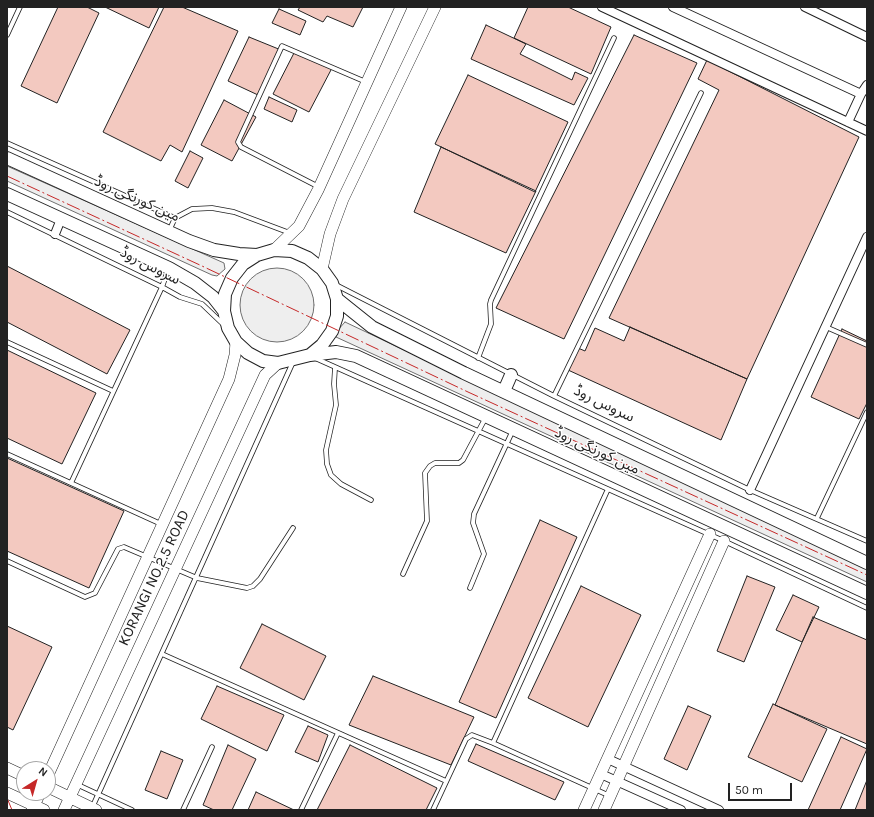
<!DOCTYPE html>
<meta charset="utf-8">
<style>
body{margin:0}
#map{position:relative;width:874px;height:817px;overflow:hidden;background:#fff;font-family:Karla,sans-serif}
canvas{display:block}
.frame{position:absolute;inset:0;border:8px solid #222;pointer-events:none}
.north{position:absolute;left:16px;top:761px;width:40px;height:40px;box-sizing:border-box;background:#fff;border:1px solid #a7a7a7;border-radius:50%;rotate:37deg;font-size:11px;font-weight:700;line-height:16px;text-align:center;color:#222}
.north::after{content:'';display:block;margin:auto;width:14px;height:18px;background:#c62828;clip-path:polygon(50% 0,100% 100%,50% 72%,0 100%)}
.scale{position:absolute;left:728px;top:783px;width:64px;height:18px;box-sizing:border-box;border:2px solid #222;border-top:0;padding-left:5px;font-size:12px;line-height:14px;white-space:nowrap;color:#222;-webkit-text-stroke:3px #fff;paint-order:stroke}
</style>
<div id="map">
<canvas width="874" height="817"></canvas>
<div class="frame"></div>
<div class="north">N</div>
<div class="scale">50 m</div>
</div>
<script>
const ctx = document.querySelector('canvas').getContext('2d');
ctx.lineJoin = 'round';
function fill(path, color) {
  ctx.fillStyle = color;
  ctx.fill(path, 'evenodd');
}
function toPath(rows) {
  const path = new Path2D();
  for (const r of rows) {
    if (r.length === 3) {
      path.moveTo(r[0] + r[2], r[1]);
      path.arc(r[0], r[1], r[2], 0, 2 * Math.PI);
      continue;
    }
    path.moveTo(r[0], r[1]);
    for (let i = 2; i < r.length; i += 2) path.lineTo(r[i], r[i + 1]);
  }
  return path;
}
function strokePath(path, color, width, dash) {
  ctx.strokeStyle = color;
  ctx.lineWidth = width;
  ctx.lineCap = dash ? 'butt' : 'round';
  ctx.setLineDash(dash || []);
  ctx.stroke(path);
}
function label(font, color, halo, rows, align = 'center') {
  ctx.font = font + ' Karla,"Noto Sans Arabic",sans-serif';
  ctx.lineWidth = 3;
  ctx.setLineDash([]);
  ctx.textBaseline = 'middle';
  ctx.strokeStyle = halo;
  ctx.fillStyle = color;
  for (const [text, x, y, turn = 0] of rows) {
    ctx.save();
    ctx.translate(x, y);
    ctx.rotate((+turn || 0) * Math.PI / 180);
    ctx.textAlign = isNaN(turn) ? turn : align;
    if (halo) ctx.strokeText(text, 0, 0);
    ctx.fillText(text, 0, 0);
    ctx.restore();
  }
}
const green = toPath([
 [7,166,224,263,225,269,217,276,212,275,7,181,7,166],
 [277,305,37],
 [345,322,867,569,867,582,336,337,337,331,345,322]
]);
const building = toPath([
 [58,7,87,7,99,13,57,103,21,86,58,7],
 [105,7,159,7,149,28,105,7],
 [164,7,182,7,238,31,182,152,170,145,161,161,103,132,164,7],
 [300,7,363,7,353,27,327,16,323,22,298,10,300,7],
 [528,7,568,7,611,27,591,74,514,38,528,7],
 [279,9,306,21,300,35,272,23,279,9],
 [486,25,526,44,520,54,572,80,575,72,588,78,574,105,471,59,486,25],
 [634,35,697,63,564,339,496,308,634,35],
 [249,37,281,50,258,95,228,81,249,37],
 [294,53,332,68,309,112,273,94,294,53],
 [707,60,859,137,747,379,609,318,719,90,698,79,707,60],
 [468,75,568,122,535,192,435,144,468,75],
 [269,97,297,110,292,122,264,109,269,97],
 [224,100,256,117,232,161,201,145,224,100],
 [441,147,536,191,506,253,414,212,441,147],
 [190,151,203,158,188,188,175,181,190,151],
 [7,266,130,330,107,374,7,322,7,266],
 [630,327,747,379,721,440,568,370,578,348,585,351,595,328,624,341,630,327],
 [842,329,867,341,867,403,859,419,811,397,842,329],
 [7,350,96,393,62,464,7,438,7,350],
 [7,458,124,511,89,588,7,551,7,458],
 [540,520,577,537,496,718,459,702,540,520],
 [747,576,775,587,744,662,717,651,747,576],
 [581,586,641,615,588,727,528,698,581,586],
 [793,595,819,607,802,642,776,630,793,595],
 [813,617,867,640,867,744,775,705,813,617],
 [262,624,326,656,304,700,240,668,262,624],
 [7,626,52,647,13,730,7,727,7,626],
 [373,676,474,717,451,765,349,725,373,676],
 [217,686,284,715,267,751,201,719,217,686],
 [773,704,827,729,802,782,748,757,773,704],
 [688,706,711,716,687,770,664,759,688,706],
 [308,726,328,735,318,762,295,752,308,726],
 [841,737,867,749,840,810,808,810,841,737],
 [476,744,564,782,555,800,468,761,476,744],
 [228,745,256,759,232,810,214,810,203,805,228,745],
 [350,745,437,788,426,810,317,810,350,745],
 [161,751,183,760,167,799,145,790,161,751],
 [867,780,867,810,855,810,867,780],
 [256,792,294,810,248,810,256,792]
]);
const lane = toPath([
 [7,35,20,7],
 [7,143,175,218,169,231],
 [319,187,241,147,238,142,282,46,366,82],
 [7,212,162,287,180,297,202,304,223,324],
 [175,218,192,209,212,208,234,212,290,233],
 [336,285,554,396,750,490,867,541],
 [826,327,867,345],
 [7,342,113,391],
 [315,358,724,541,867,608],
 [478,358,491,324,490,304,491,300,614,38],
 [335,368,334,384,336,405,326,450,327,464,331,475,341,484,371,500],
 [554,396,701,93],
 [7,454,161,524],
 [71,483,162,287,168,270],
 [817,518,867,412],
 [7,561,85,597,95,593,118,549,124,547,197,578,247,588,253,586,260,579,293,528],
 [403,574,427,521,425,473,430,466,435,463,459,463,463,460,486,417],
 [470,588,484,554,473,523,474,514,513,430],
 [162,654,446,781],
 [493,743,610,796],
 [76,784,132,810],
 [92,808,293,362],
 [183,810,212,747],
 [301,810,338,733],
 [433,810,466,739,472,735,493,743,608,489]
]);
const street = toPath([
 [602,7,867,131],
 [673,7,861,94],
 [805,7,867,37],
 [848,122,861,94,867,85],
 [55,234,61,219],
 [750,490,867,237],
 [608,759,719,810],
 [601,774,681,810]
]);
const secondary = toPath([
 [274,250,299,226,318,190,401,7],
 [322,269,330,234,343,199,435,7],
 [7,768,24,776],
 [48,775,229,379,235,355,236,342],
 [48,787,96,810],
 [7,793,44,810],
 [32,810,40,793],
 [64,810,265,375,278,363],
 [584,810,710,534],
 [604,810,724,541]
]);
const primary = toPath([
 [7,158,189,241,214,250,239,254,257,255],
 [7,194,169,268,195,283,213,297,224,311],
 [337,299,372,327,464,373,867,563],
 [310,355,322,345,332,331,337,316,337,299,332,283,322,269,308,258,292,251,274,250,257,255,243,264,232,278,225,294,224,311,228,328,236,342,248,353,263,361,278,363,310,355,336,352,356,356,867,593],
 [504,391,511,375]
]);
const power = toPath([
 [7,176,202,266,468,392,867,575],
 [7,798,12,810]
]);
const streetNames = [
 ["مین کورنگی روڈ",137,199,24],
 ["سروس روڈ",150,266,27],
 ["سروس روڈ",604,404,26],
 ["مین کورنگی روڈ",597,451,25],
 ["KORANGI NO.2.5 ROAD",154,578,-65]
];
fill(green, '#eee');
strokePath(green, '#6f6f6f', 1);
fill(building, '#f3c9c0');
strokePath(building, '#222', 1);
strokePath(lane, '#222', 5.5);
strokePath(street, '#222', 10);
strokePath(secondary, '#222', 12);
strokePath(primary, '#222', 14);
strokePath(lane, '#fff', 4);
strokePath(street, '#fff', 8);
strokePath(secondary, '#fff', 11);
strokePath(primary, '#fff', 12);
strokePath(power, '#c62828', 1, [14, 3, 2, 3]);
label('15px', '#222', '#fff', streetNames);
</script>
